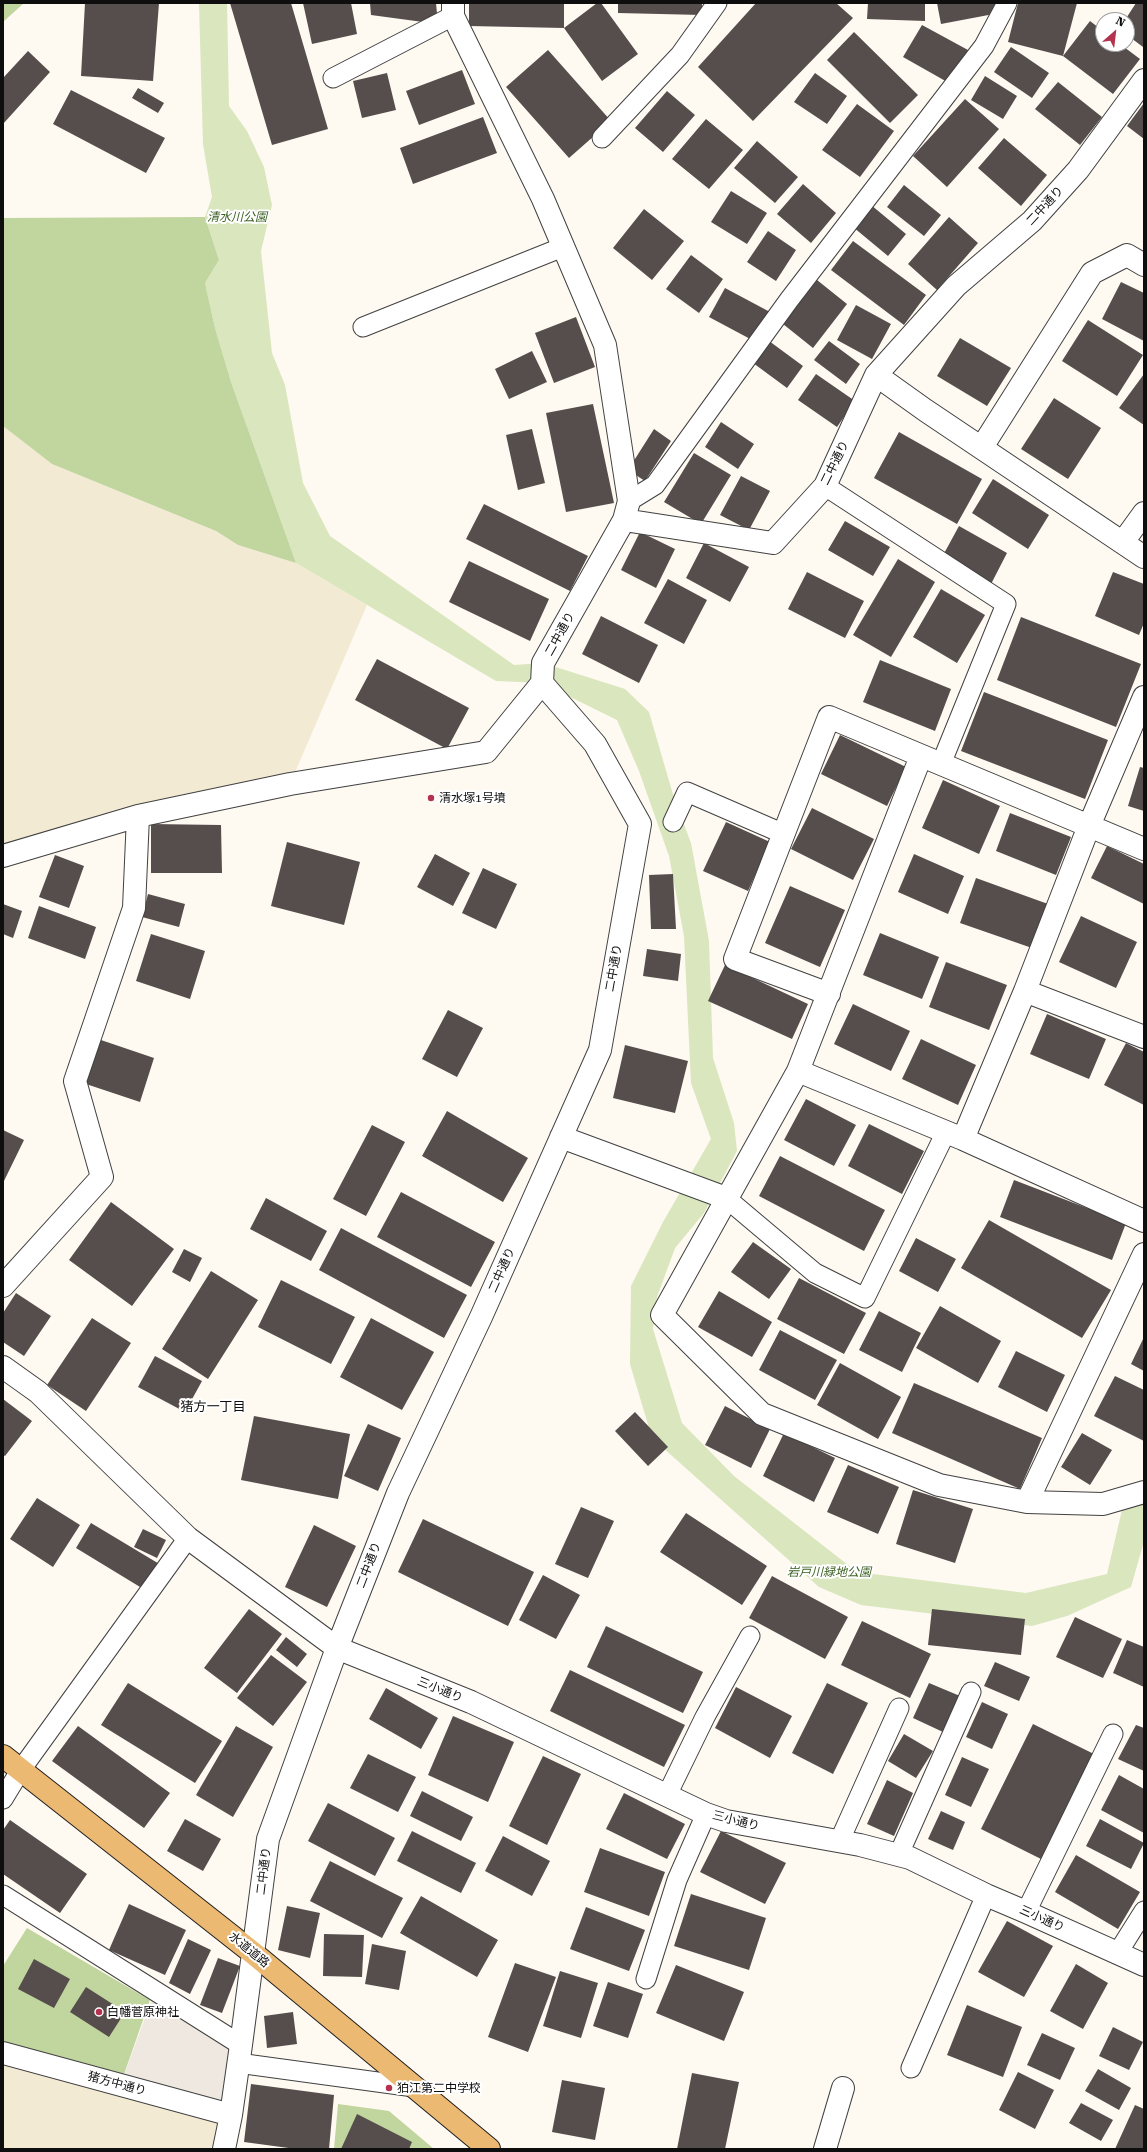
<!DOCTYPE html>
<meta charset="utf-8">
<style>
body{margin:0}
#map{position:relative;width:1147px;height:2152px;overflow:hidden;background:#fef9f1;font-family:"Roboto Serif",serif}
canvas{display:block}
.frame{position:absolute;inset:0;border:4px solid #0e0e0e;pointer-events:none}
.north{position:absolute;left:1095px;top:12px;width:40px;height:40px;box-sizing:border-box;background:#fff;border:1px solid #9f9f9f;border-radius:50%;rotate:28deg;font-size:11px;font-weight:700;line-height:16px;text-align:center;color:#0e0e0e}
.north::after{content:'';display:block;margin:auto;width:14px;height:18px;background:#b33250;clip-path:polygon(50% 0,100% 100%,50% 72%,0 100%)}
</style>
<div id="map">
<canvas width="1147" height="2152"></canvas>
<div class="frame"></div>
<div class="north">N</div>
</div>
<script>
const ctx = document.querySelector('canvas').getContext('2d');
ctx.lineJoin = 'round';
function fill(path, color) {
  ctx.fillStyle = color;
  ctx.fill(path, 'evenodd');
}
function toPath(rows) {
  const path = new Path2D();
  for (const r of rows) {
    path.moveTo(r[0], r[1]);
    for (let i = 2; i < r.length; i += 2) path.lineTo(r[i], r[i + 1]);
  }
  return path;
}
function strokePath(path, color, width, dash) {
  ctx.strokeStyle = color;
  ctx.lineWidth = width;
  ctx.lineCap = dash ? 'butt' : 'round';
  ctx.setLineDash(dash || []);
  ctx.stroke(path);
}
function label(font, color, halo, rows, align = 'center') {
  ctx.font = font + ' "Roboto Serif","Noto Sans JP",serif';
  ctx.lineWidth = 4;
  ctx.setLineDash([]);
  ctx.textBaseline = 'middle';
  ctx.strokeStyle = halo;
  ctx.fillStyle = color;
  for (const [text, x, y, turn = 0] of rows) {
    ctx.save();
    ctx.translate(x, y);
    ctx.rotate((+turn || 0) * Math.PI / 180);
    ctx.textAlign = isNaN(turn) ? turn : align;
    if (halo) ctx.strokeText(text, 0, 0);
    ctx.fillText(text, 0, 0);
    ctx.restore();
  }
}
const farmland = toPath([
 [3,426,52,464,216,531,238,545,296,563,367,605,290,784,3,856],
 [3,2059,221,2118,217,2149,3,2149]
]);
const green = toPath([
 [199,3,227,3,229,106,247,131,264,167,272,205,261,251,272,353,285,385,303,483,330,536,514,665,543,663,625,689,649,712,674,798,691,843,709,941,713,1058,734,1123,737,1151,704,1213,675,1248,657,1297,653,1329,682,1423,734,1476,857,1572,1026,1593,1107,1574,1125,1497,1144,1492,1144,1541,1131,1587,1067,1616,1032,1626,861,1605,819,1587,652,1438,630,1364,631,1286,663,1222,711,1139,691,1083,684,936,669,856,639,771,617,720,542,683,496,681,296,563,231,382,215,328,205,283,219,260,205,217,212,197,203,144]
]);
const forest = toPath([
 [3,3,24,3,3,22],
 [205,217,219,260,205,283,215,328,231,382,296,563,238,545,216,531,52,464,3,426,3,218],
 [27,1928,150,2000,122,2080,3,2048,3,1966],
 [338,2104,389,2111,434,2149,334,2149]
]);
const plaza = toPath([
 [155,1991,241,2045,231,2115,122,2080]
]);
const building = toPath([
 [85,3,159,3,153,81,81,76],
 [230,3,291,3,328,129,272,145],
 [303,3,351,3,357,34,312,44],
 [370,3,436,3,438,24,371,15],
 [469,3,564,3,564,28,597,3,601,3,638,54,602,81,564,28,469,26],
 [618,3,702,3,702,15,618,13],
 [756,3,836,3,853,18,753,121,698,67],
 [868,3,925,3,925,21,867,19],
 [937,3,998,3,999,13,941,24],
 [1018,3,1077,3,1063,56,1008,42],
 [1136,3,1144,3,1143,47,1127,35,1127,20,1125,20],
 [1090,21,1103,31,1103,44,1120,44,1140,59,1113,94,1063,56],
 [922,25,968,50,949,83,903,57],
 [854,32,918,95,890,123,827,60],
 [1011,47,1049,73,1032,98,994,72],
 [548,50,611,121,569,158,506,87],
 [28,51,50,72,3,124,3,78],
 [462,70,475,104,419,125,406,91],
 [387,73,396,110,362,118,353,81],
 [815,73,847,96,827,124,794,102],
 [985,76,1017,96,1003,119,971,100],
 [1058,82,1102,117,1080,145,1035,109],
 [138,88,164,103,158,113,132,98],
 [71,90,165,138,146,173,53,124],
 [667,91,695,115,663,152,635,128],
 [965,99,999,129,947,187,913,156],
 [1144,103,1144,139,1127,126],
 [857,104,894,131,860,177,822,150],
 [483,117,497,153,413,184,400,148],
 [706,119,743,150,709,189,672,159],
 [1004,138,1047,175,1021,206,978,168],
 [757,141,798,177,775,203,734,168],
 [803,184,836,213,811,243,777,214],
 [904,185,941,215,924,236,887,207],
 [731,191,767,213,747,244,711,222],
 [871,205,906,234,888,256,853,227],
 [644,209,684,241,652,280,613,248],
 [949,217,978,243,937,290,908,264],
 [768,231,796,250,776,281,747,262],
 [853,241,926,295,904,325,831,270],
 [691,255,723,279,699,313,666,289],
 [817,280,847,304,813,348,783,324],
 [1121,282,1144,293,1144,341,1102,319],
 [725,288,770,312,754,341,709,317],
 [856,305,891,324,872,359,837,340],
 [576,317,595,367,554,383,535,333],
 [1088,320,1143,355,1117,396,1062,361],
 [765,338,803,366,787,388,749,360],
 [960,338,1011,368,987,406,937,376],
 [829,341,860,364,846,384,814,360],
 [532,351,547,382,509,399,495,369],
 [816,374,855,401,837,427,798,400],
 [1144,374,1144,425,1119,408],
 [1054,398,1101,428,1068,479,1021,449],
 [593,404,614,503,566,512,546,413],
 [721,422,754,444,738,469,705,447],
 [532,429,545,483,518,490,506,435],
 [654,429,671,441,645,481,628,470],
 [899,432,982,479,957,524,874,478],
 [694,453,731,475,701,524,664,502],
 [741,476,770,491,749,530,720,515],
 [993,479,1049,515,1028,549,972,513],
 [484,504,588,556,570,591,466,539],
 [845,521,890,547,873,576,828,550],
 [959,526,1007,553,990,586,941,559],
 [640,532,675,549,656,588,621,570],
 [704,543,749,567,730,602,686,578],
 [898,559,935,582,891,657,853,635],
 [469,561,549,599,530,641,449,602],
 [807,572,864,601,845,638,788,609],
 [1113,572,1144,584,1144,623,1139,635,1095,616],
 [668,579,707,600,684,644,644,623],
 [941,589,985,615,957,663,913,637],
 [601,616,658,645,639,683,582,654],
 [1021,617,1141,664,1116,727,997,680],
 [377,659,469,708,447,749,355,700],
 [880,660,951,689,935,731,863,702],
 [984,692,1108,740,1085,799,961,751],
 [840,735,906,767,887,806,821,774],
 [1140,767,1144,768,1144,811,1128,806],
 [943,780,1000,806,979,854,922,828],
 [812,808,874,839,853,880,791,849],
 [1010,813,1071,837,1056,875,996,851],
 [726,822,770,842,748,891,703,871],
 [151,824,221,825,222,873,151,873],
 [287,842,360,862,344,925,271,906],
 [1107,846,1144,864,1144,904,1091,878],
 [435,854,470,873,453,906,417,887],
 [914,854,964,876,948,914,898,892],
 [55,855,84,866,69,908,39,897],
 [483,868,517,884,496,929,462,913],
 [673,874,676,929,651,929,649,875],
 [976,878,1048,904,1032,948,960,923],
 [790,886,845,910,820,967,765,943],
 [148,894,185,904,179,927,142,917],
 [3,904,22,911,13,938,3,934],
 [39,906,96,927,85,959,28,938],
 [1081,916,1137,942,1116,988,1059,962],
 [880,933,939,957,922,999,863,975],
 [151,934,205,951,190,999,136,981],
 [647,949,681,954,678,981,643,976],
 [946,962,1007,985,989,1030,929,1007],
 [725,965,808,1004,792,1039,708,1001],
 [853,1004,910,1031,891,1071,834,1044],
 [448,1010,483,1028,457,1077,422,1059],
 [1047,1014,1106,1039,1089,1079,1030,1054],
 [98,1039,154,1058,140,1102,83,1083],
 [921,1039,976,1065,958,1105,902,1079],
 [1126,1043,1144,1052,1144,1105,1104,1085],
 [625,1045,688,1061,675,1113,613,1098],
 [806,1099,856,1125,834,1166,784,1140],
 [447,1111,528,1158,503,1202,422,1156],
 [869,1124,924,1151,902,1194,848,1166],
 [372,1125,405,1142,366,1216,333,1199],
 [3,1130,24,1140,3,1183],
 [780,1156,885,1210,864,1251,759,1196],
 [1014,1180,1126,1223,1112,1260,1000,1217],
 [401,1192,495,1242,471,1287,377,1237],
 [266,1198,327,1231,311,1261,250,1229],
 [111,1202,174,1249,132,1306,69,1260],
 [989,1220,1111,1290,1082,1338,961,1268],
 [341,1228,467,1295,444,1338,319,1270],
 [916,1238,956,1259,938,1292,899,1271],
 [753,1242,791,1269,769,1299,731,1272],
 [184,1249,202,1258,190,1282,172,1272],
 [211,1271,258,1300,208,1379,162,1349],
 [799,1278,866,1313,844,1354,777,1319],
 [281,1280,355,1317,331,1364,258,1327],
 [719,1291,772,1322,752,1357,698,1327],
 [16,1293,51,1316,24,1356,3,1342,3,1313],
 [940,1306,1001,1341,978,1383,916,1348],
 [879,1311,921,1333,902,1372,859,1350],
 [92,1318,131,1343,86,1411,47,1385],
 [371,1318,434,1352,402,1410,340,1377],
 [780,1330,837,1360,815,1400,759,1370],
 [1144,1337,1144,1371,1131,1364],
 [1016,1351,1065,1375,1047,1412,998,1387],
 [155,1356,202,1381,185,1412,138,1387],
 [840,1363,901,1397,878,1439,817,1405],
 [1115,1376,1144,1390,1144,1441,1094,1416],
 [914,1383,1042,1438,1020,1489,892,1433],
 [3,1399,32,1421,5,1456,3,1455],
 [725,1406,770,1429,751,1468,705,1445],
 [635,1412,668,1447,648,1466,615,1431],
 [254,1416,350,1434,338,1499,241,1480],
 [368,1424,401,1438,378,1491,344,1476],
 [784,1433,835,1458,814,1502,763,1476],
 [1082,1433,1112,1450,1090,1485,1061,1467],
 [848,1465,899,1487,878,1534,827,1512],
 [913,1490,973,1509,955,1563,896,1544],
 [37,1498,80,1525,53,1567,10,1539],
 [581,1507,614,1521,588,1578,555,1564],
 [686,1513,767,1566,742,1605,660,1552],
 [423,1519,534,1572,508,1626,398,1572],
 [91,1523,161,1565,145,1590,76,1548],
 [314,1525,356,1546,327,1607,285,1587],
 [143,1529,166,1540,157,1558,134,1547],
 [543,1575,580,1595,556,1639,519,1620],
 [772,1576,848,1617,825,1659,749,1618],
 [249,1609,282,1634,237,1693,204,1668],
 [932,1609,1025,1619,1021,1655,928,1645],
 [1075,1617,1122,1639,1103,1678,1056,1657],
 [862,1621,931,1654,910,1698,841,1665],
 [606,1626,703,1672,683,1713,587,1667],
 [286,1637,307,1654,297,1667,276,1650],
 [1127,1640,1144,1647,1144,1687,1113,1673],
 [271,1655,307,1682,273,1726,237,1698],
 [995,1662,1030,1677,1019,1701,984,1686],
 [570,1670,685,1725,664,1767,550,1711],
 [128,1683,222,1741,195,1783,101,1725],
 [827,1683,868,1703,833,1774,792,1753],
 [929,1683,960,1696,943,1732,913,1718],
 [736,1687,792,1716,770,1758,715,1728],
 [386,1688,438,1718,421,1749,369,1719],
 [982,1702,1008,1714,992,1749,966,1737],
 [453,1716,514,1742,488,1802,428,1775],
 [1033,1724,1094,1754,1043,1860,981,1829],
 [1136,1725,1144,1728,1144,1771,1118,1759],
 [78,1726,170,1793,144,1828,52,1761],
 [236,1726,273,1747,233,1817,196,1795],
 [904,1734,933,1751,916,1778,888,1761],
 [368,1754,416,1777,398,1812,350,1788],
 [543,1756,581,1774,547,1845,509,1826],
 [962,1757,989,1769,971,1807,945,1795],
 [1119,1775,1144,1789,1144,1833,1101,1810],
 [887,1780,913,1793,894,1836,867,1824],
 [422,1791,473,1817,461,1841,410,1816],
 [624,1793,685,1824,667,1859,606,1829],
 [328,1803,395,1838,375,1876,308,1841],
 [941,1811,965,1822,953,1850,928,1839],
 [185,1819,221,1839,203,1871,167,1851],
 [1100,1819,1144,1843,1131,1869,1086,1846],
 [10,1820,87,1874,60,1913,3,1874,3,1830],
 [412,1831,476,1863,461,1893,397,1861],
 [721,1831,786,1863,765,1904,700,1872],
 [503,1836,550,1861,532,1896,485,1871],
 [600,1848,665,1872,649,1916,584,1892],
 [1076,1855,1140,1892,1118,1929,1055,1892],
 [330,1861,403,1898,382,1938,310,1901],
 [691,1894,766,1918,749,1970,674,1946],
 [421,1896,498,1940,477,1977,400,1933],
 [129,1904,186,1930,165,1975,109,1950],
 [287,1906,320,1913,310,1958,278,1950],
 [586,1907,645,1930,629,1971,570,1949],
 [1007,1921,1053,1946,1024,1997,978,1972],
 [324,1934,364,1935,362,1977,323,1976],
 [188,1939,211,1950,190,1994,169,1983],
 [372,1944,406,1951,399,1990,365,1984],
 [218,1958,240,1966,222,2013,200,2005],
 [34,1959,70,1979,54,2008,18,1989],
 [515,1963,556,1977,528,2052,488,2037],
 [1076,1964,1108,1983,1083,2029,1050,2011],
 [676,1965,744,1992,724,2041,656,2013],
 [560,1971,598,1983,581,2038,543,2026],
 [608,1982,643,1994,628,2038,593,2026],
 [86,1987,125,2012,109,2037,70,2012],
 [967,2005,1022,2027,1003,2077,947,2055],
 [293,2012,297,2044,267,2048,264,2016],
 [1113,2027,1143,2042,1129,2070,1099,2056],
 [1042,2033,1075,2048,1060,2080,1027,2065],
 [1098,2069,1131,2088,1119,2110,1085,2091],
 [1018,2072,1054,2090,1035,2129,999,2110],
 [692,2073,739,2082,725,2149,677,2149],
 [562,2080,605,2088,595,2140,552,2132],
 [251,2084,334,2095,329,2149,296,2149,244,2142],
 [1081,2103,1113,2120,1101,2141,1069,2123],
 [1135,2105,1144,2109,1144,2149,1115,2149],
 [357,2114,412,2142,409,2149,341,2149]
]);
const service = toPath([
 [333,78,453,16],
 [602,138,680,55,717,3],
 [363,327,563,247],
 [825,486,1006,604,941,764],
 [629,501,655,485,789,300,984,46,1007,3],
 [673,822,687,792,784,834],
 [726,1198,815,1273,865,1298,946,1132],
 [667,1795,705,1717,750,1636],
 [3,1799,20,1771,188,1538],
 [839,1842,899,1708],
 [899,1854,971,1692],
 [3,1895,241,2045],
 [1026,1912,1113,1734],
 [1117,1954,1144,1911],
 [646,1979,677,1880,706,1814],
 [238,2063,414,2087],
 [911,2068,986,1895]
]);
const minor = toPath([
 [876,375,925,410,1144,557],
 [982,447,1092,273,1127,255,1144,265],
 [624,520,773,543,825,486,876,375,956,286,1032,221,1078,170,1144,80],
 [1123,542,1144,513],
 [921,756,798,1071,662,1315,762,1414,939,1485,1027,1502,1103,1504,1144,1492],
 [3,856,138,816,290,784,486,752,542,683],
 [1025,991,1144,1037],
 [829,994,735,959,829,717,1144,849],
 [798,1071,963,1139,1144,1221],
 [561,1137,726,1198],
 [963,1139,1025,991,1089,826,1144,697],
 [3,1286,102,1177,75,1081,134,908,138,816],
 [3,1367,38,1392,188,1538,337,1648,471,1702,706,1814,726,1821,860,1845,910,1858,986,1895,1026,1912,1144,1965],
 [1027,1502,1144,1254],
 [3,2053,231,2115],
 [224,2149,231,2115,241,2045,268,1839,337,1648,398,1493,481,1317,600,1050,640,824,595,744,542,683,543,663,624,520,629,501,605,345,543,199,453,16,453,3],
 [825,2149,843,2088]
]);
const primary = toPath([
 [3,1756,253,1953,489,2149]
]);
const markers = [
 [431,798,4,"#b33250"],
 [99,2012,4,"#b33250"],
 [389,2088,4,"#b33250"]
];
const streetNames = [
 ["二中通り",1045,206,-47],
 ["二中通り",835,463,-64],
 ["二中通り",560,634,-61],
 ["二中通り",614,968,-80],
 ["二中通り",502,1270,-66],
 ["二中通り",369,1565,-69],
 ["三小通り",440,1690,22],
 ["三小通り",736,1821,14],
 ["二中通り",264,1871,-83],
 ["三小通り",1042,1919,24],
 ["水道道路",249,1950,39],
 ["猪方中通り",117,2084,15]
];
const parkNames = [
 ["清水川公園",237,217],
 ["岩戸川緑地公園",829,1572]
];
const poiNames = [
 ["清水塚1号墳",439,798],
 ["白幡菅原神社",107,2012],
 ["狛江第二中学校",397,2088]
];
const neighbourhoodNames = [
 ["猪方一丁目",213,1407]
];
fill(farmland, '#f2ead3');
fill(green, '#dae6bd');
fill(forest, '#c1d59e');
fill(plaza, '#eee8e0');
fill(building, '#564e4c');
strokePath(service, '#414141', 21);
strokePath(minor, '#414141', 24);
strokePath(primary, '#1f1f1f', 24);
strokePath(service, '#fff', 19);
strokePath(minor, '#fff', 22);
strokePath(primary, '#ecb973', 22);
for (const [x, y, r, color] of markers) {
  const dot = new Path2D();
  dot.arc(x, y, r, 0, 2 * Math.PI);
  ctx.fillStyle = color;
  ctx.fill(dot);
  strokePath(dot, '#fff', 1.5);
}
label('12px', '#0e0e0e', '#fff', streetNames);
label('italic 12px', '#3c6124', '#fff', parkNames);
label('12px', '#0e0e0e', '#fff', poiNames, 'left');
label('13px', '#0e0e0e', '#fff', neighbourhoodNames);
</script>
